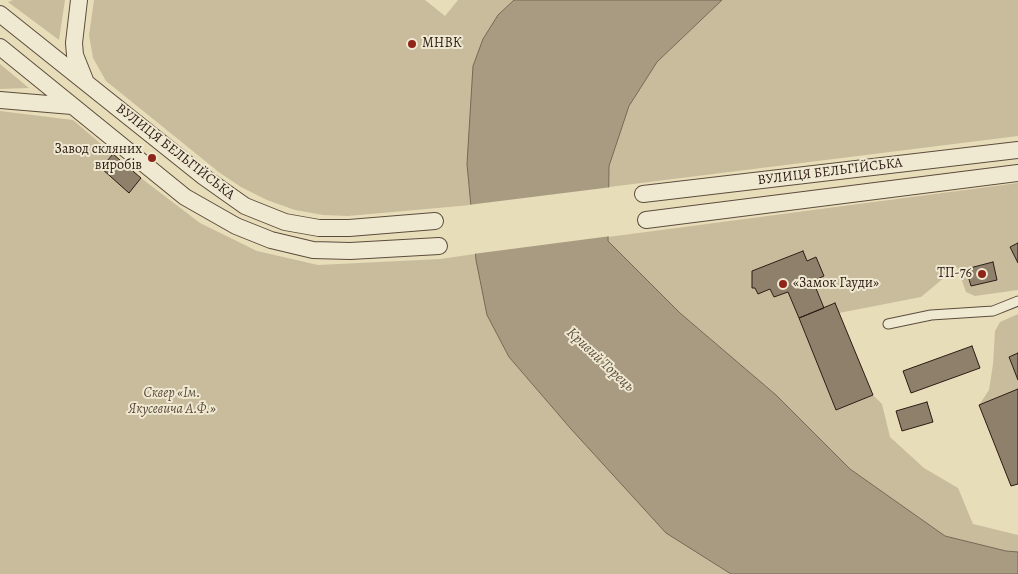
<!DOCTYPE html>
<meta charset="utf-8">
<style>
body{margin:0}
canvas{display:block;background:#e8ddb9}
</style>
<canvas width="1018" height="574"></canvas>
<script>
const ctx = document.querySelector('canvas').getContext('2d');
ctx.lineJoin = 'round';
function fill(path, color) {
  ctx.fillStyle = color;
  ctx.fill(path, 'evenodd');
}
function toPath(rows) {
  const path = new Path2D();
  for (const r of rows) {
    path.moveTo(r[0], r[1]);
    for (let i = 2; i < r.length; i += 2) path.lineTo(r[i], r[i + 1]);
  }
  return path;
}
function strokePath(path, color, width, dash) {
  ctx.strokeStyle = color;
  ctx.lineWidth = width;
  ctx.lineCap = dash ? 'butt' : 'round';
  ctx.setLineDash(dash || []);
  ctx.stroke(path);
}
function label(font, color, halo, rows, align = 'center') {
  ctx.font = font + ' Alegreya,serif';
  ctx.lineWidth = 4;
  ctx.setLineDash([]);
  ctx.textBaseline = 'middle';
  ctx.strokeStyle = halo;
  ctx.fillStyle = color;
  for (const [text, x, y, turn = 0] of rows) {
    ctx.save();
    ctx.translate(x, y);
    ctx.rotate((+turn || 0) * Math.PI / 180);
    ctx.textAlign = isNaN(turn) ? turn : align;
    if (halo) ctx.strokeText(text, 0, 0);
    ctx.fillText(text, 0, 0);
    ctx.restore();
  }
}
const green = toPath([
 [13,0,65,0,59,40,8,2],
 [94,0,425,0,445,16,458,0,514,0,498,15,467,164,471,205,348,216,323,215,295,210,267,200,241,187,220,173,106,81,93,58,89,35],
 [722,0,1018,0,1018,136,609,187,609,166,629,106,657,62],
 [0,64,29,88,0,89],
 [0,111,73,120,141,178,200,223,257,251,318,265,440,259,475,254,487,314,509,357,571,429,719,567,731,574,0,574],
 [1018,183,1018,243,1010,247,1018,263,1018,290,975,296,966,292,957,267,921,297,839,313,835,303,824,308,813,281,824,276,816,257,807,261,802,251,752,271,752,287,755,288,758,294,770,289,774,297,788,292,836,410,873,395,882,404,890,437,924,468,958,488,973,524,1018,535,1018,552,1006,551,945,536,850,469,776,395,680,313,608,241,608,237],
 [993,262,997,280,971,286,966,269],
 [1018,314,1018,353,1009,357,1018,380,1018,389,979,405,989,390,993,364,995,331,1000,322]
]);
const water = toPath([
 [514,0,722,0,657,62,629,106,609,166,608,241,680,313,776,395,850,469,945,536,1006,551,1018,552,1018,574,731,574,666,533,571,429,509,357,487,315,476,260,467,164,473,66,483,39,498,15,514,0]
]);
const pier = toPath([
 [612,187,611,236,473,254,468,205]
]);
const building = toPath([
 [113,154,141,178,129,193,101,168,113,154],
 [1018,243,1018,263,1010,247,1018,243],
 [803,251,807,261,816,257,824,276,813,281,824,308,799,318,788,292,774,297,770,289,758,294,755,288,752,288,752,271,803,251],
 [993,262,997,280,971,286,966,269,993,262],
 [835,303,873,395,836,410,799,318,835,303],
 [972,346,980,368,911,393,903,371,972,346],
 [1018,353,1018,380,1009,357,1018,353],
 [1018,389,1018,484,1011,486,979,405,1018,389],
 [927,402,933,422,902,431,896,411,927,402]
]);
const lane = toPath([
 [888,324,931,315,993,311,1018,301]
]);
const street = toPath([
 [79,0,74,43,75,55,85,80],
 [0,14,204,177,245,206,285,222,319,228,349,228,435,221],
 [0,47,185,197,236,226,271,240,313,250,350,251,439,246],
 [0,100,72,106],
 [643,194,1018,150],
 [646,220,1018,173]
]);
const markers = [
 [412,44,5,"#8f2418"],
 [152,158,5,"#8f2418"],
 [982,274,5,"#8f2418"],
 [783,284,5,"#8f2418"]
];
const poiNames = [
 ["МНВК",422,44],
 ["Завод скляних",142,150,"right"],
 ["виробів",142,166,"right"],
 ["ТП-76",972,274,"right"],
 ["«Замок Гауди»",793,284]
];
const streetNames = [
 ["ВУЛИЦЯ БЕЛЬГІЙСЬКА",175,152,38],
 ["ВУЛИЦЯ БЕЛЬГІЙСЬКА",830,172,-7]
];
const parkNames = [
 ["Сквер «Ім.",172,394],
 ["Якусевича А.Ф.»",172,410]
];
const waterNames = [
 ["Кривий Торець",600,360,43]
];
fill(green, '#c8bc9d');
fill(water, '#a89b81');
strokePath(water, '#776855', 1);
fill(pier, '#e8ddb9');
fill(building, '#8e806a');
strokePath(building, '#2d1b14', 1);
strokePath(lane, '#5c4c3d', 11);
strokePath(street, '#5c4c3d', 18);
strokePath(lane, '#f0e9d2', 9);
strokePath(street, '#f0e9d2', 16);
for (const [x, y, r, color] of markers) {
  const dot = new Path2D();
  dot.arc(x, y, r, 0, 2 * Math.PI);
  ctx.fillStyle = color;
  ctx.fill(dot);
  strokePath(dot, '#f0e9d2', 2);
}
label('14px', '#2d1b14', '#f0e9d2', poiNames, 'left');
label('14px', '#2d1b14', '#f0e9d2', streetNames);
label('italic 14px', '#5c4b3d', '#f0e9d2', parkNames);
label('italic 15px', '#5e4e40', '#f0e9d2', waterNames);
</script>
